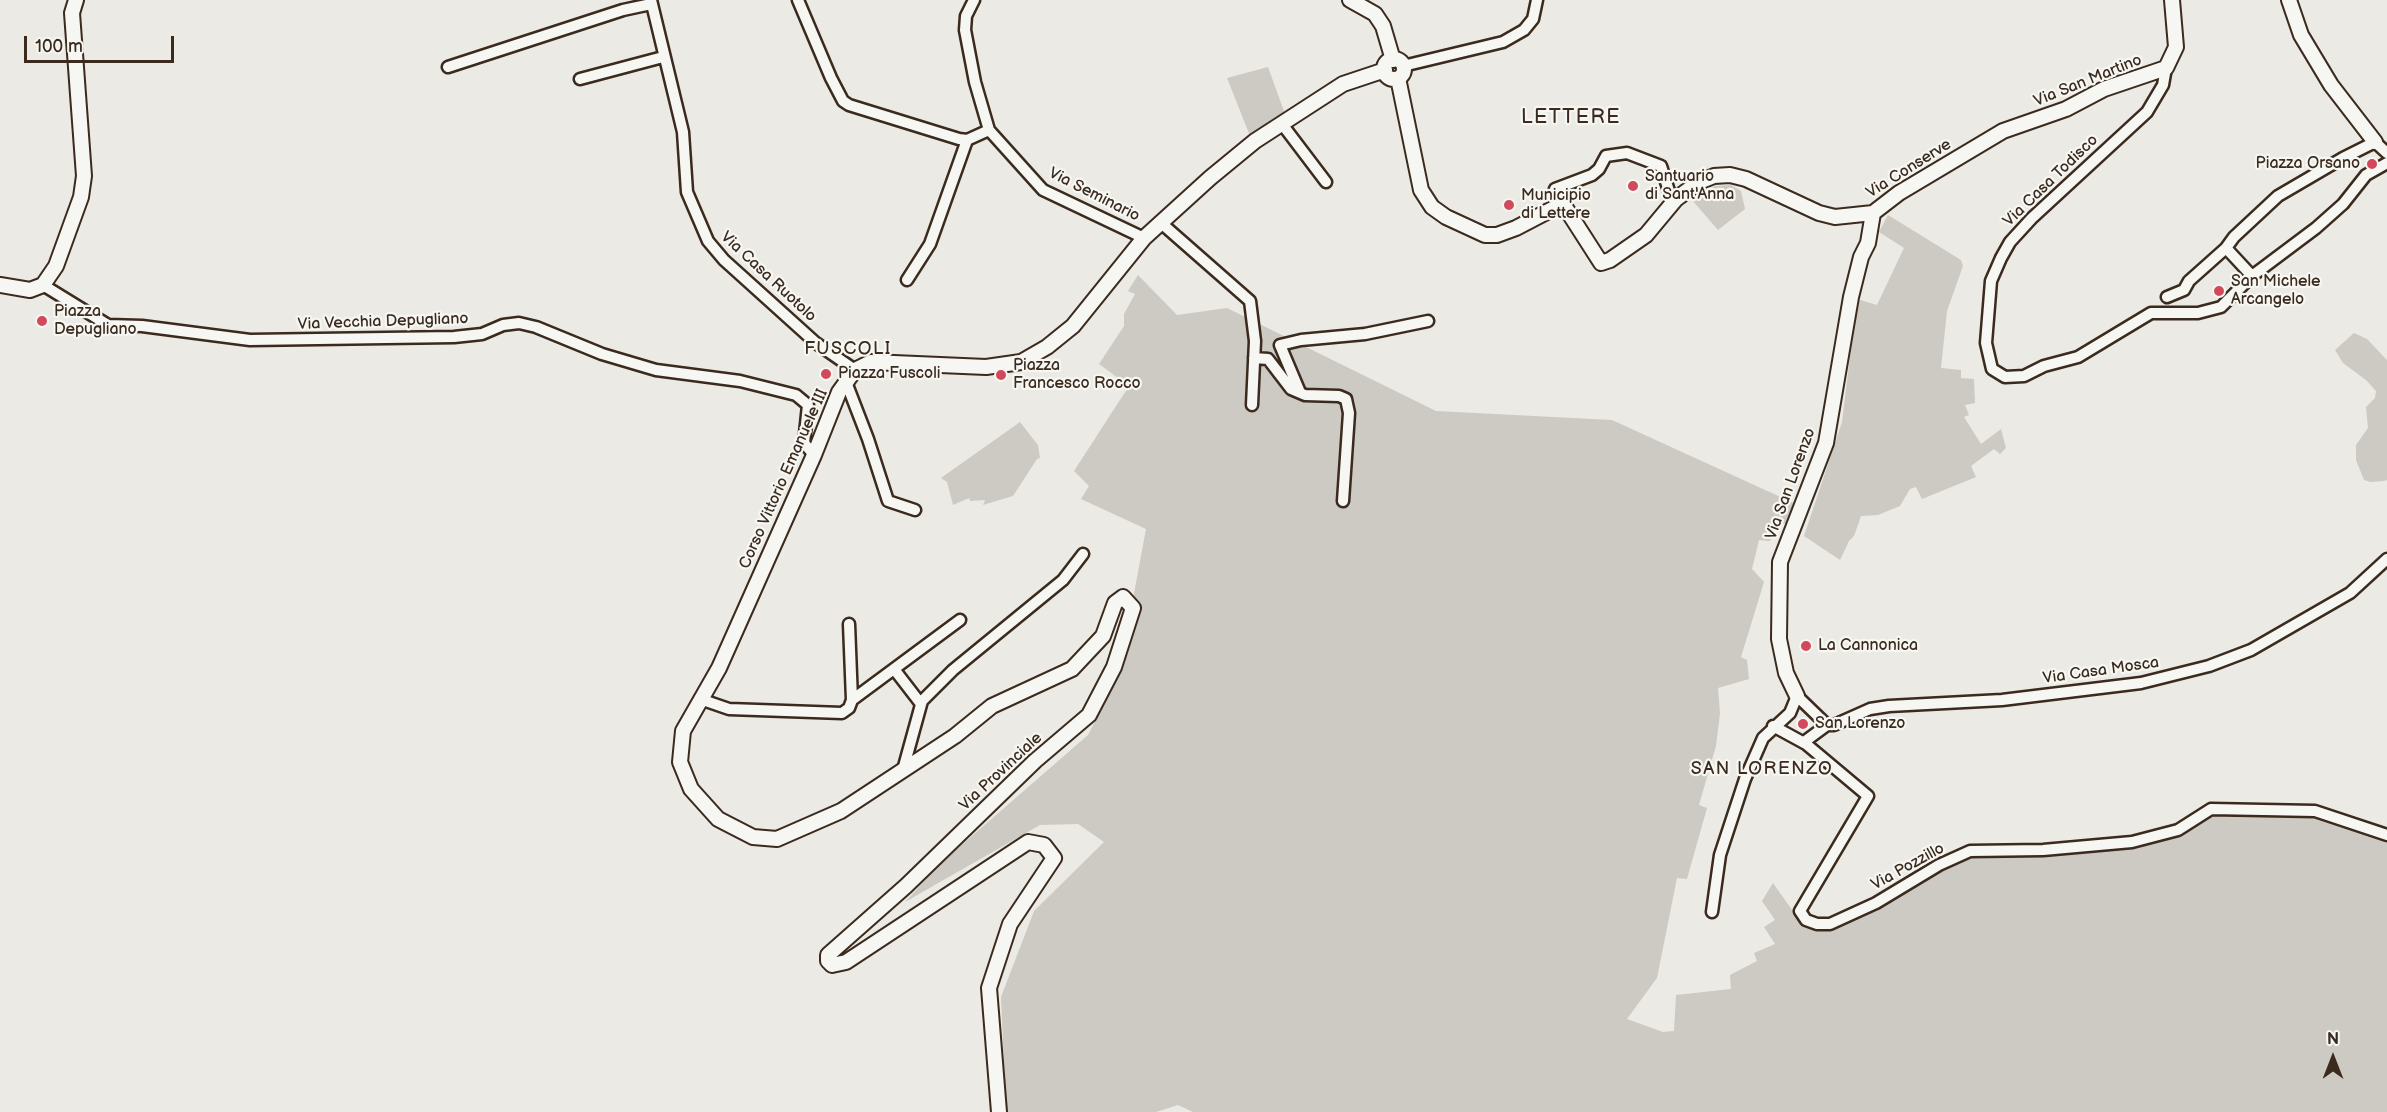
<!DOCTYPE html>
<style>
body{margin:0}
#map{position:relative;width:2387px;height:1112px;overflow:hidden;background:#ebeae5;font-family:"Balsamiq Sans",sans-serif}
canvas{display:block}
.north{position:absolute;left:2303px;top:1028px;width:60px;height:60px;-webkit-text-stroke:4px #f6f6f2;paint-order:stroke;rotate:0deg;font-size:16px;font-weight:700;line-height:24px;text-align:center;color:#3b2a1e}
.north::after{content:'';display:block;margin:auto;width:21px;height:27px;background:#3b2a1e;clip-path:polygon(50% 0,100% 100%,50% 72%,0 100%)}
.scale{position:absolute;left:24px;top:36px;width:150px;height:27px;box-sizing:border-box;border:3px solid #3b2a1e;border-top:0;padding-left:8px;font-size:18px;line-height:21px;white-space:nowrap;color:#3b2a1e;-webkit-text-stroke:4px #f6f6f2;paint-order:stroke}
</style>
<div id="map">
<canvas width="2387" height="1112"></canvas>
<div class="north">N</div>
<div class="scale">100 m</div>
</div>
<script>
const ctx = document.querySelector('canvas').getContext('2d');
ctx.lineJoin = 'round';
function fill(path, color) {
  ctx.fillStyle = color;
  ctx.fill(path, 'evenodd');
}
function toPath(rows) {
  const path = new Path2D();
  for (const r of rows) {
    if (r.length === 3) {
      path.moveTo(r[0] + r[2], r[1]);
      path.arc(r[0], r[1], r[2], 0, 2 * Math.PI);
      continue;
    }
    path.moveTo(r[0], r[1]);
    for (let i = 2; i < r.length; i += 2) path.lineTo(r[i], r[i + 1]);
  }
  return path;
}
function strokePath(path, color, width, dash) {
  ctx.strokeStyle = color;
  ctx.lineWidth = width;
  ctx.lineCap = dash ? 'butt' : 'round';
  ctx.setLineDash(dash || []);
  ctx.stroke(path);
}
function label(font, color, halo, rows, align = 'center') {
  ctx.font = font + ' "Balsamiq Sans",sans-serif';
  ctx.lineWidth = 4.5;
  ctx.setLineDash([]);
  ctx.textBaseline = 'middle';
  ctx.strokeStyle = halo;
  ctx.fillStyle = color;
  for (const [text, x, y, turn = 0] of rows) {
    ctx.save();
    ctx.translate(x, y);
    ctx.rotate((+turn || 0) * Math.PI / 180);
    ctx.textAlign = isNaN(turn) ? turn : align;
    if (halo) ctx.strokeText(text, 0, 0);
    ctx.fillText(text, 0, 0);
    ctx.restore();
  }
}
const green = toPath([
 [1268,67,1285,114,1250,136,1227,78],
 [1731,185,1741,191,1745,209,1718,230,1692,200,1715,186],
 [1888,215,1961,260,1963,266,1947,311,1941,368,1961,370,1961,378,1974,379,1975,403,1965,405,1969,415,1964,417,1981,444,2001,429,2006,448,2000,454,1994,449,1971,466,1976,477,1922,499,1916,487,1910,489,1900,506,1878,515,1861,516,1854,536,1849,541,1840,560,1804,536,1842,422,1857,299,1877,305,1904,248,1879,232],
 [1138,275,1177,315,1227,308,1436,411,1612,420,1798,505,1786,524,1777,522,1770,541,1759,540,1752,569,1764,582,1741,657,1747,660,1749,679,1718,688,1720,713,1716,746,1699,805,1707,808,1687,879,1677,878,1657,978,1627,1019,1663,1032,1674,1031,1676,995,1731,989,1730,975,1757,961,1754,953,1775,944,1764,927,1775,920,1762,901,1773,883,1802,924,1816,929,1849,922,1947,866,1976,854,1997,853,2037,856,2079,848,2154,841,2197,826,2213,814,2318,817,2387,842,2387,1112,1193,1112,1178,1105,1156,1112,1006,1112,1001,997,1034,911,1104,842,1078,824,1040,825,905,902,942,862,1088,735,1119,674,1146,529,1081,499,1089,486,1074,471,1129,386,1099,364,1124,326,1124,314,1135,294,1128,291],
 [2354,333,2367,339,2387,360,2387,480,2384,481,2371,482,2364,480,2356,460,2356,445,2368,428,2366,407,2375,398,2376,391,2366,380,2343,363,2335,350],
 [1020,422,1038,445,1040,458,1037,459,1013,496,983,505,985,500,970,501,969,498,953,505,947,482,941,478]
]);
const minor = toPath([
 [651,0,683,132,687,192,708,241,724,260,816,343,855,370],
 [798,0,831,78,843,101,849,105,959,139,967,140,989,130],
 [974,0,966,16,965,30,975,82,989,130,1043,190,1144,238],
 [1403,66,1503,42,1524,30,1533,19,1537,0],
 [448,67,623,10,651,4],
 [2166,68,2163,85,2147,112,2032,218,2010,242,2001,258,1991,281,1986,343,1992,369,2005,377,2024,376,2044,366,2078,357,2151,313,2198,313,2221,307,2252,276,2316,228,2343,204,2366,175,2387,163],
 [580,79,663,57],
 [1282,124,1326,182],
 [1555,189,1592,175,1599,169,1606,156,1627,153,1661,166,1669,191,1676,199],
 [1160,222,1250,301,1255,341,1252,405],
 [2252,276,2226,248,2234,237,2278,196,2343,158,2375,142,2387,153],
 [907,280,930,244,967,140],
 [43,285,108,325,142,326,250,340,454,337,482,334,503,325,519,323,536,327,602,354,656,370,740,381,796,395,808,405,804,443,814,455],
 [2167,297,2184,290,2189,281,2226,248],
 [1254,358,1268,359,1291,389,1305,395,1339,396,1346,399,1349,413,1343,501],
 [846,382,868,439,888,501,915,510],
 [1299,390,1280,345,1301,340,1365,334,1428,321],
 [894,669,921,704],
 [700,699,729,709,842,713,849,708,852,700,849,624],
 [852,700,960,620],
 [1827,725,1834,725,1870,709,1889,706,2002,700,2141,683,2209,666,2251,650,2350,593,2387,559],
 [1773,726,1806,744,1868,796,1800,911,1806,920,1817,924,1830,924,1876,903,1939,865,1970,851,2043,850,2132,842,2178,830,2211,809,2315,811,2387,835],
 [1804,742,1827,725],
 [903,770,922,701,953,670,1063,580,1083,554],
 [1712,912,1720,855,1745,779,1763,738,1790,713,1797,696,1827,725]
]);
const tertiary = toPath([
 [1350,0,1375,14,1383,26,1393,60],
 [2289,0,2301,35,2331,85,2375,142],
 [1394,69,10],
 [1398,78,1421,190,1432,207,1446,217,1485,235,1497,235,1516,228,1560,205,1567,210,1601,263,1610,260,1646,235,1676,199,1699,182,1714,176,1730,175,1746,179,1819,213,1835,217,1873,213,1899,193,2003,131,2066,109,2104,89,2166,68,2176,47,2172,0],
 [0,285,30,290,43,285,56,266,81,197,84,176,72,13,76,0],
 [1797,696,1786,673,1779,639,1780,562,1826,443,1851,297,1861,257,1868,243,1873,213],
 [999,1112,989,988,1010,924,1054,858,1044,845,1028,842,846,962,832,965,828,961,828,955,906,886,1035,761,1089,715,1114,667,1133,608,1123,597,1115,603,1103,636,1072,669,992,706,955,736,841,811,777,839,753,837,718,819,691,789,680,762,683,731,719,668,814,455,839,392,855,370,871,362,986,367,1021,362,1047,347,1073,326,1144,238,1210,178,1255,141,1343,84,1385,70]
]);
const markers = [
 [2372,164,6,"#d1495b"],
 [1633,186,6,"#d1495b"],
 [1509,205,6,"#d1495b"],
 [2219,291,6,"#d1495b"],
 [42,321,6,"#d1495b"],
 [826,374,6,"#d1495b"],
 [1001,375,6,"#d1495b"],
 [1806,646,6,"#d1495b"],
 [1803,724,6,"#d1495b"]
];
const streetNames = [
 ["Via San Martino",2088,81,-22],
 ["Via Conserve",1909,169,-32],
 ["Via Casa Todisco",2051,181,-44],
 ["Via Seminario",1094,195,27],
 ["Via Casa Ruotolo",768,277,43],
 ["Via Vecchia Depugliano",383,322,-2],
 ["Corso Vittorio Emanuele III",784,479,-66],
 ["Via San Lorenzo",1791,484,-70],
 ["Via Casa Mosca",2101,671,-8],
 ["Via Provinciale",1001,772,-43],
 ["Via Pozzillo",1908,867,-29]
];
const poiNames = [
 ["Piazza Orsano",2360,164,"right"],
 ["Santuario",1645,177],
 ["di Sant'Anna",1645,195],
 ["Municipio",1521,196],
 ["di Lettere",1521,214],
 ["San Michele",2231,282],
 ["Arcangelo",2231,300],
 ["Piazza",54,312],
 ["Depugliano",54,330],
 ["Piazza",1013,366],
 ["Francesco Rocco",1013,384],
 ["Piazza Fuscoli",838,374],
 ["La Cannonica",1818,646],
 ["San Lorenzo",1815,724]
];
const neighbourhoodNames = [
 ["FUSCOLI",848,349],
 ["SAN LORENZO",1762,769]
];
const quarterNames = [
 ["LETTERE",1571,118]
];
fill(green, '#cdcac4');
strokePath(minor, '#3b2a1e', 15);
strokePath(tertiary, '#3b2a1e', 18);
strokePath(minor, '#f6f6f2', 10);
strokePath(tertiary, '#f6f6f2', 14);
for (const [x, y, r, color] of markers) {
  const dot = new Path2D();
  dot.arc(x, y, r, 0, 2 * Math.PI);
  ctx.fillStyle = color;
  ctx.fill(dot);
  strokePath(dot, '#f6f6f2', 2);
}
label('16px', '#3b2a1e', '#f6f6f2', streetNames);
label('16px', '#3b2a1e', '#f6f6f2', poiNames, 'left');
ctx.letterSpacing = '1.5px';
label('18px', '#3b2a1e', '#f6f6f2', neighbourhoodNames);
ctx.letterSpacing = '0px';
ctx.letterSpacing = '1.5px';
label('20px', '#3b2a1e', '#f6f6f2', quarterNames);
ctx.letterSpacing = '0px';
</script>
